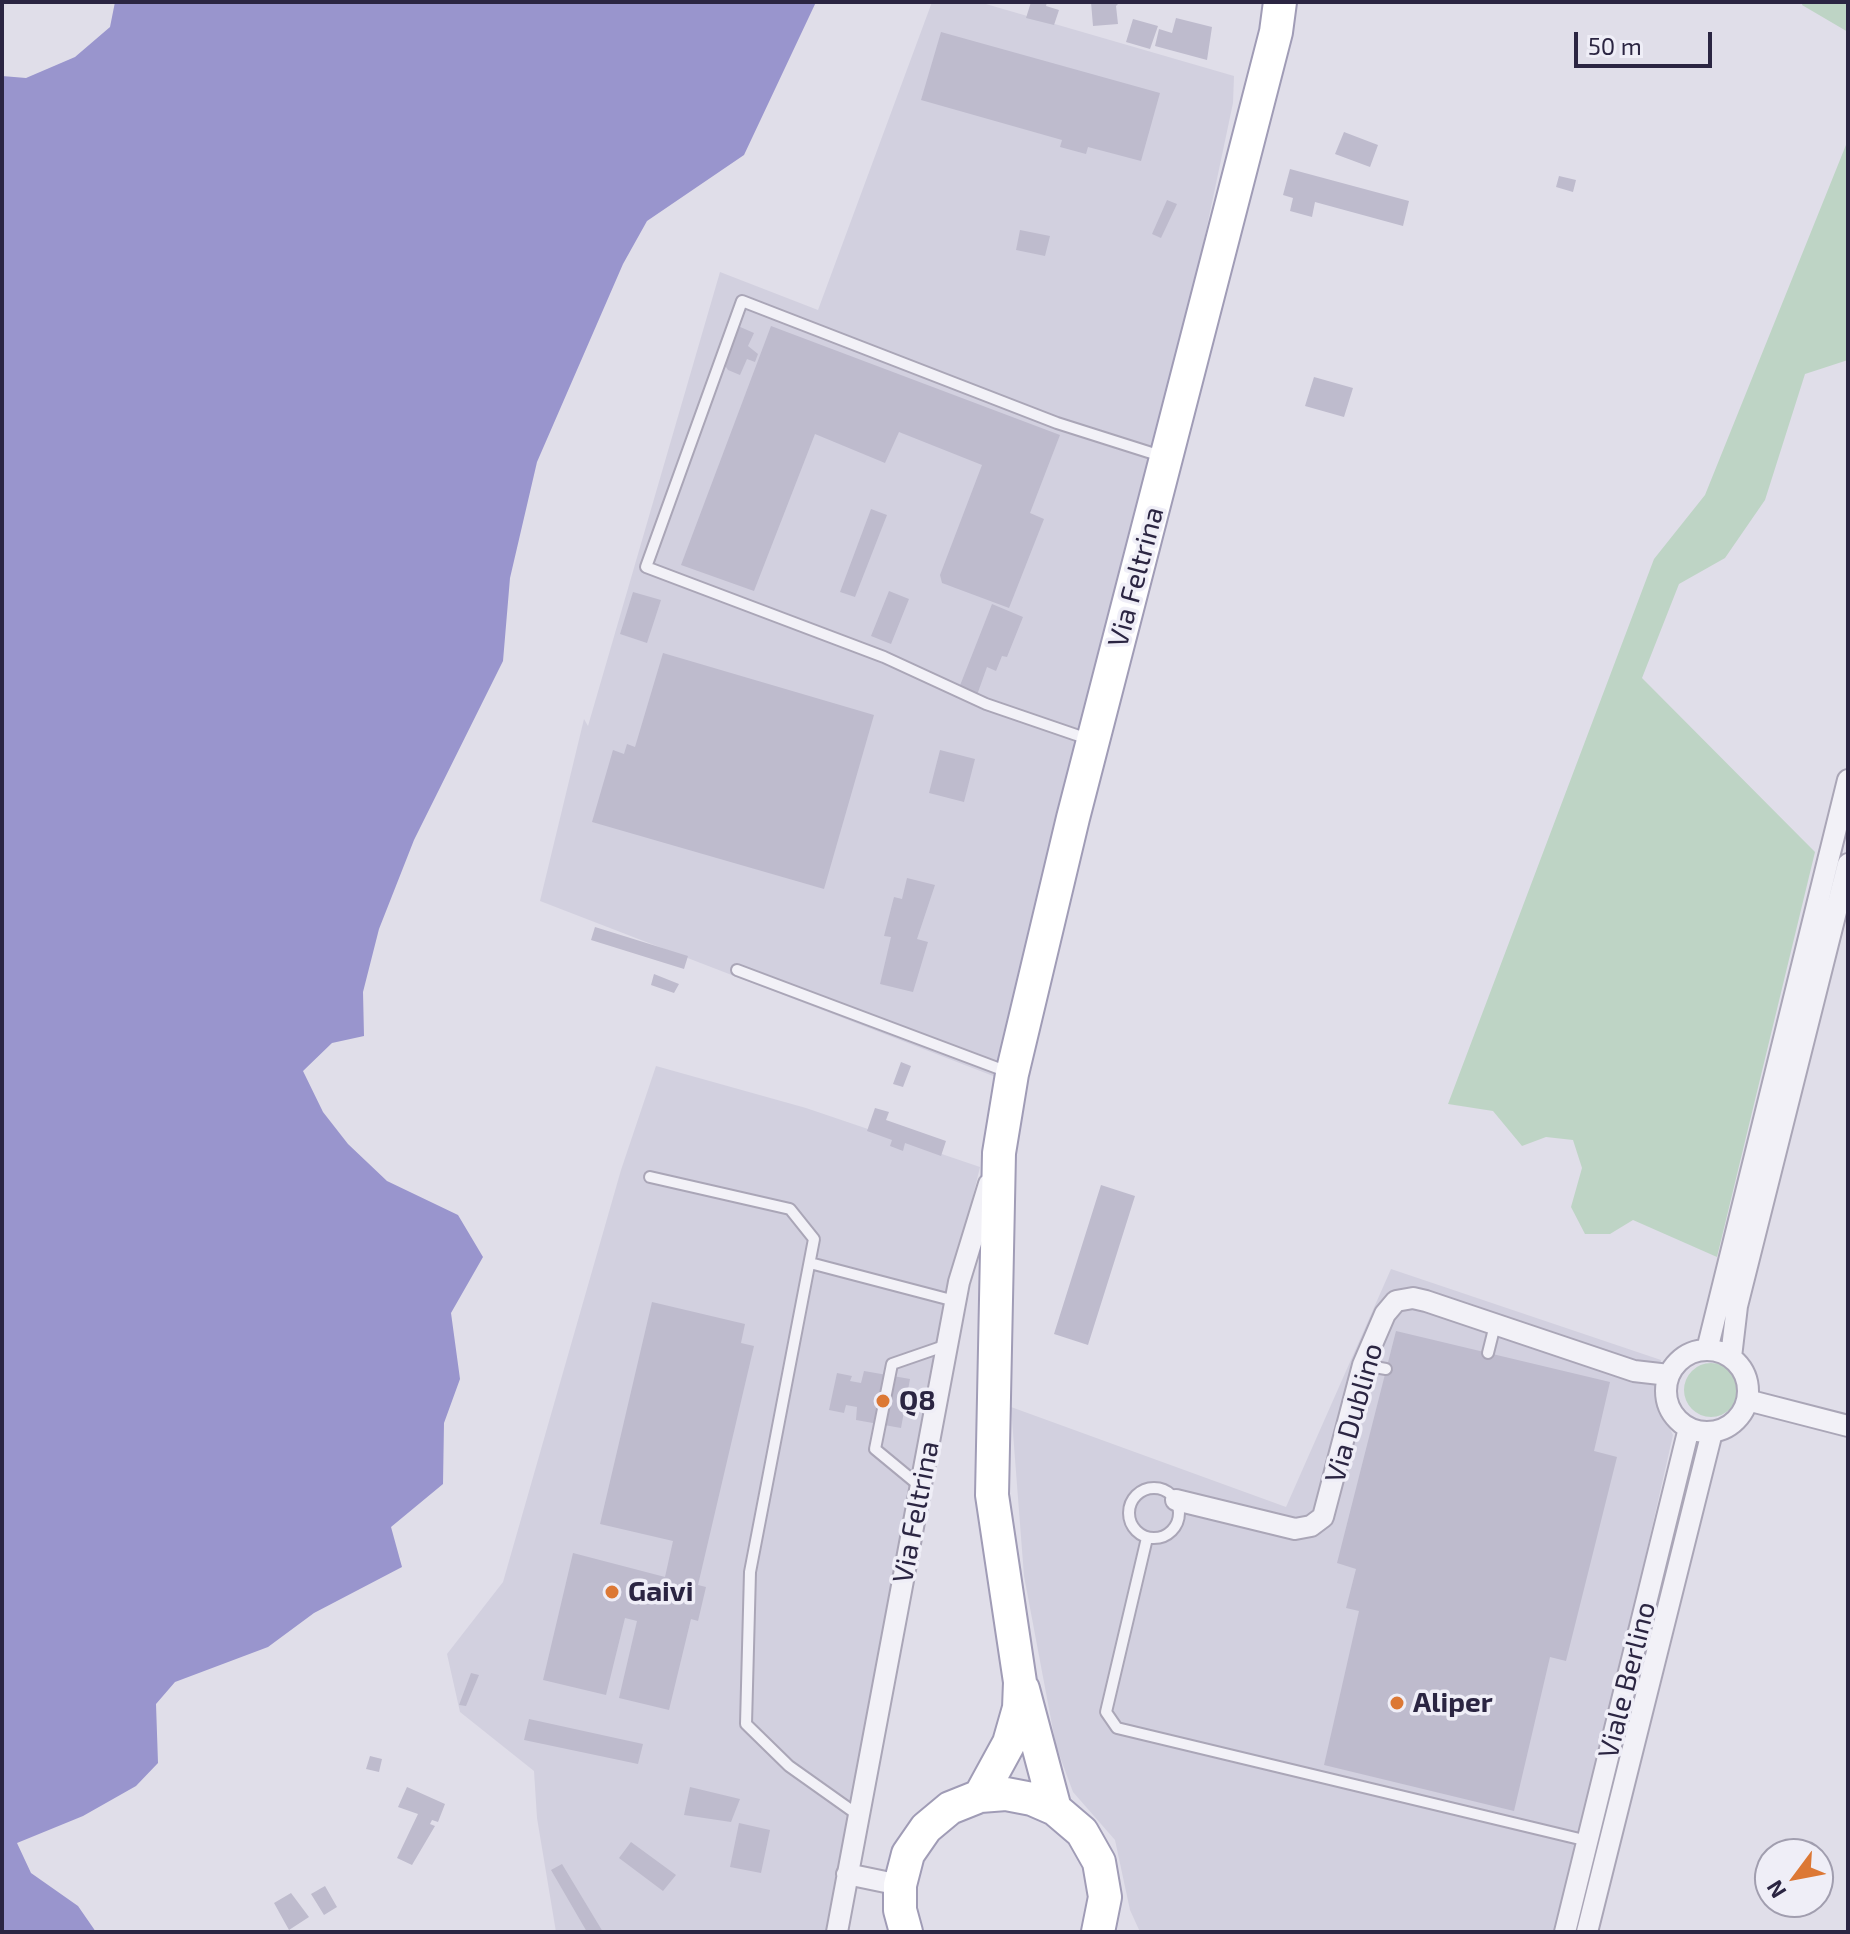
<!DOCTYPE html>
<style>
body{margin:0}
#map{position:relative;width:1850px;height:1934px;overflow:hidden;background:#e0dee9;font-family:"Exo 2",sans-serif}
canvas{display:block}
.frame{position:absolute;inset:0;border:4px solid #2b2542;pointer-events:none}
.north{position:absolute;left:1754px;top:1838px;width:80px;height:80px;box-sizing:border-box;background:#efeef7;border:2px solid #a19eaf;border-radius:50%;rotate:238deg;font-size:22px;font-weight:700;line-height:32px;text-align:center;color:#2b2542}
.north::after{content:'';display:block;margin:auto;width:28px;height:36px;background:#dc7835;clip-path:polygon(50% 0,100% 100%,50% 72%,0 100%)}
.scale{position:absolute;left:1574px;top:32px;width:138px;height:36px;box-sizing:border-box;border:4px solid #2b2542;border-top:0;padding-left:10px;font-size:24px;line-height:28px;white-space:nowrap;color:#2b2542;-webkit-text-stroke:6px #efeef7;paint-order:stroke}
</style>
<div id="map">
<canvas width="1850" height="1934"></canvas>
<div class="frame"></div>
<div class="north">N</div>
<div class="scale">50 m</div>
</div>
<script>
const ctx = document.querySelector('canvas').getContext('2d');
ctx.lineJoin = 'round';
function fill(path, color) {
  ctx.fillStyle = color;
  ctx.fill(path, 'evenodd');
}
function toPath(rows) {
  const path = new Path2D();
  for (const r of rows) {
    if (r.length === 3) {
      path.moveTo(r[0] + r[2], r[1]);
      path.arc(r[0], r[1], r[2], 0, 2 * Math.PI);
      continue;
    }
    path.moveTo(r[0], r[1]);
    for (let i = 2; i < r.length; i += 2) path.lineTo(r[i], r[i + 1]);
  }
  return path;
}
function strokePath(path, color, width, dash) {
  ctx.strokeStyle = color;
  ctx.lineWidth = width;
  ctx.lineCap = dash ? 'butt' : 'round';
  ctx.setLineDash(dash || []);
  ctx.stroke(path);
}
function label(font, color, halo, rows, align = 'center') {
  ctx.font = font + ' "Exo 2",sans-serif';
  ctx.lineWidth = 7;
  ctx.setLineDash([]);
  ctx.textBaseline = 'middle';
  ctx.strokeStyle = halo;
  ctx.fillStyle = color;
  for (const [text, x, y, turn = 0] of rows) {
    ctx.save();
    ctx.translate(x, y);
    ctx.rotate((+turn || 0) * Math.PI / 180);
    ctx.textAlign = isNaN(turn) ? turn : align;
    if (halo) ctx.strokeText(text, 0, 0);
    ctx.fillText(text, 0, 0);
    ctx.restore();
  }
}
const built = toPath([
 [932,2,979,2,1234,76,1233,103,1195,283,1001,1079,540,901,584,719,588,726,720,272,818,310],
 [656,1066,806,1108,980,1167,932,1365,828,1932,556,1932,537,1818,534,1771,460,1712,447,1654,503,1582,621,1170],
 [1391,1269,1661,1360,1655,1398,1673,1435,1560,1932,1140,1932,1130,1910,1115,1840,1073,1792,1056,1746,1024,1576,1011,1407,1286,1507]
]);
const green = toPath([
 [1803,2,1848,2,1848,32,1802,5],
 [1848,140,1848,360,1805,374,1765,500,1725,558,1679,584,1642,678,1815,852,1717,1257,1633,1220,1610,1234,1585,1234,1571,1207,1582,1168,1573,1140,1546,1137,1522,1146,1493,1111,1448,1104,1654,559,1705,495],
 [1711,1390,27]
]);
const water = toPath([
 [115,2,816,2,744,155,647,221,623,264,537,462,510,578,503,661,414,840,379,929,363,992,364,1036,332,1043,303,1071,323,1112,348,1144,387,1181,458,1215,483,1257,451,1313,460,1379,444,1423,443,1484,391,1527,402,1567,314,1613,268,1647,175,1682,156,1704,158,1763,136,1786,83,1816,17,1843,31,1873,78,1906,96,1932,2,1932,2,76,26,78,75,57,110,27]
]);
const building = toPath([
 [1031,2,1047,2,1046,6,1059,10,1054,25,1026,18],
 [1091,2,1120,2,1116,6,1118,24,1093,26],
 [1176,18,1212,27,1207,60,1155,46,1159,29,1172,33],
 [1133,19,1158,26,1150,49,1126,42],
 [941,32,1160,93,1141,161,1088,147,1086,154,1060,147,1062,140,921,100],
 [1344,132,1378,145,1370,167,1335,154],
 [1290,169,1409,201,1403,226,1315,202,1312,217,1290,211,1293,198,1283,195],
 [1559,176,1576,180,1573,192,1556,187],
 [1167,200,1177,204,1161,238,1152,234],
 [1020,230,1050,236,1045,256,1016,250],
 [738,326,754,333,748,346,758,354,755,362,747,359,740,375,728,370,724,364],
 [771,326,1060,435,1030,513,1044,519,1009,608,942,583,940,575,982,465,899,432,885,463,815,434,754,591,681,565],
 [1314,377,1353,388,1344,417,1305,406],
 [871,509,887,515,855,597,840,592],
 [889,591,909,599,891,644,871,636],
 [633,592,661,600,647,643,620,634],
 [992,604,1023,617,1007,657,1002,656,996,671,987,667,977,695,959,688],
 [663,653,874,715,824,889,592,822,613,750,624,754,627,744,635,747],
 [940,750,975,759,964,802,929,793],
 [907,878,935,885,917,939,928,942,913,992,880,984,891,937,884,936,894,897,902,899],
 [595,927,688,956,684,969,591,940],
 [654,974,679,984,674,993,651,985],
 [901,1062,911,1066,903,1087,893,1084],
 [875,1108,889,1112,886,1120,946,1141,941,1156,905,1143,903,1151,890,1146,892,1140,867,1131],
 [1101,1185,1135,1196,1088,1345,1054,1334],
 [652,1302,745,1324,741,1343,754,1346,698,1585,706,1587,698,1621,691,1619,669,1710,619,1698,637,1621,625,1618,606,1695,543,1680,573,1553,665,1577,673,1541,600,1524],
 [1396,1331,1610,1382,1594,1451,1617,1457,1566,1661,1550,1657,1514,1811,1324,1765,1359,1611,1346,1608,1356,1569,1337,1563],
 [864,1371,910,1379,901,1428,856,1420,857,1407,846,1405,844,1413,829,1410,837,1373,852,1376,850,1381,861,1383],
 [471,1673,479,1675,466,1706,459,1705],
 [529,1719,643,1744,638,1764,524,1740],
 [370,1756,382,1759,379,1772,366,1769],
 [407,1787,445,1804,438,1822,432,1820,430,1824,435,1826,412,1865,397,1858,418,1814,398,1807],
 [690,1787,740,1799,731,1822,684,1815],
 [739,1823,770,1830,761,1873,730,1867],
 [631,1842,676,1875,663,1891,619,1858],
 [562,1864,603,1932,587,1932,551,1870],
 [325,1886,337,1907,324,1915,311,1894],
 [291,1893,309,1917,289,1930,274,1903]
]);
const lane = toPath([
 [1088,739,986,704,884,657,646,567,742,301,1057,423,1161,456],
 [737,970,1008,1072],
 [650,1177,790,1209,814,1239,750,1572,746,1724,789,1766,858,1815],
 [810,1263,955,1301],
 [1488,1353,1495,1325],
 [1363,1365,1386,1369],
 [921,1487,875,1449,892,1364,947,1345],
 [1154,1513,25],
 [1147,1538,1106,1712,1117,1728,1588,1841]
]);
const street = toPath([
 [1707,1350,1848,780],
 [1707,1391,41],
 [1731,1357,1737,1306,1848,864],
 [1747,1400,1848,1426],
 [1176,1500,1295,1529,1311,1526,1323,1517,1363,1365,1385,1314,1396,1301,1413,1298,1426,1301,1634,1371,1669,1375],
 [847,1874,900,1885],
 [837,1932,959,1282,989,1184],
 [1565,1932,1689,1428],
 [1587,1932,1712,1432]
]);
const primary = toPath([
 [1023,1689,1055,1809],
 [980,1796,1009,1743,1019,1708,1020,1682,992,1495,999,1153,1012,1074,1073,818,1276,32,1280,2],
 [906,1932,900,1910,900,1885,908,1854,926,1828,950,1808,980,1796,1006,1794,1032,1799,1055,1809,1082,1832,1099,1862,1105,1897,1098,1932]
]);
const markers = [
 [883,1401,8,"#dc7835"],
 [612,1592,8,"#dc7835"],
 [1397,1703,8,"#dc7835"]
];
const streetNames = [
 ["Via Feltrina",1136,577,-75],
 ["Via Dublino",1354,1413,-74],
 ["Via Feltrina",916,1512,-79],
 ["Viale Berlino",1627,1680,-76]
];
const poiNames = [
 ["Q8",899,1401],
 ["Gaivi",628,1592],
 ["Aliper",1413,1703]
];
fill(built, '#d2d0df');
fill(green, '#bed4c5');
fill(water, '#9995cd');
fill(building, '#bebbcd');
strokePath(lane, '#aaa6b7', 14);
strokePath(street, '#aaa6b7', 24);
strokePath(primary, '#a09cb6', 36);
strokePath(lane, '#f2f1f7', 10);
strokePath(street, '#f2f1f7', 20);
strokePath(primary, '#fff', 32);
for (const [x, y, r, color] of markers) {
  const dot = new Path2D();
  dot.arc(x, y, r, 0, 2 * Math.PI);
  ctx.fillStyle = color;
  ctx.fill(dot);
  strokePath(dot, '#efeef7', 3);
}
label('28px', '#2b2542', '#efeef7', streetNames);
label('bold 28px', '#2b2542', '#efeef7', poiNames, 'left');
</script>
